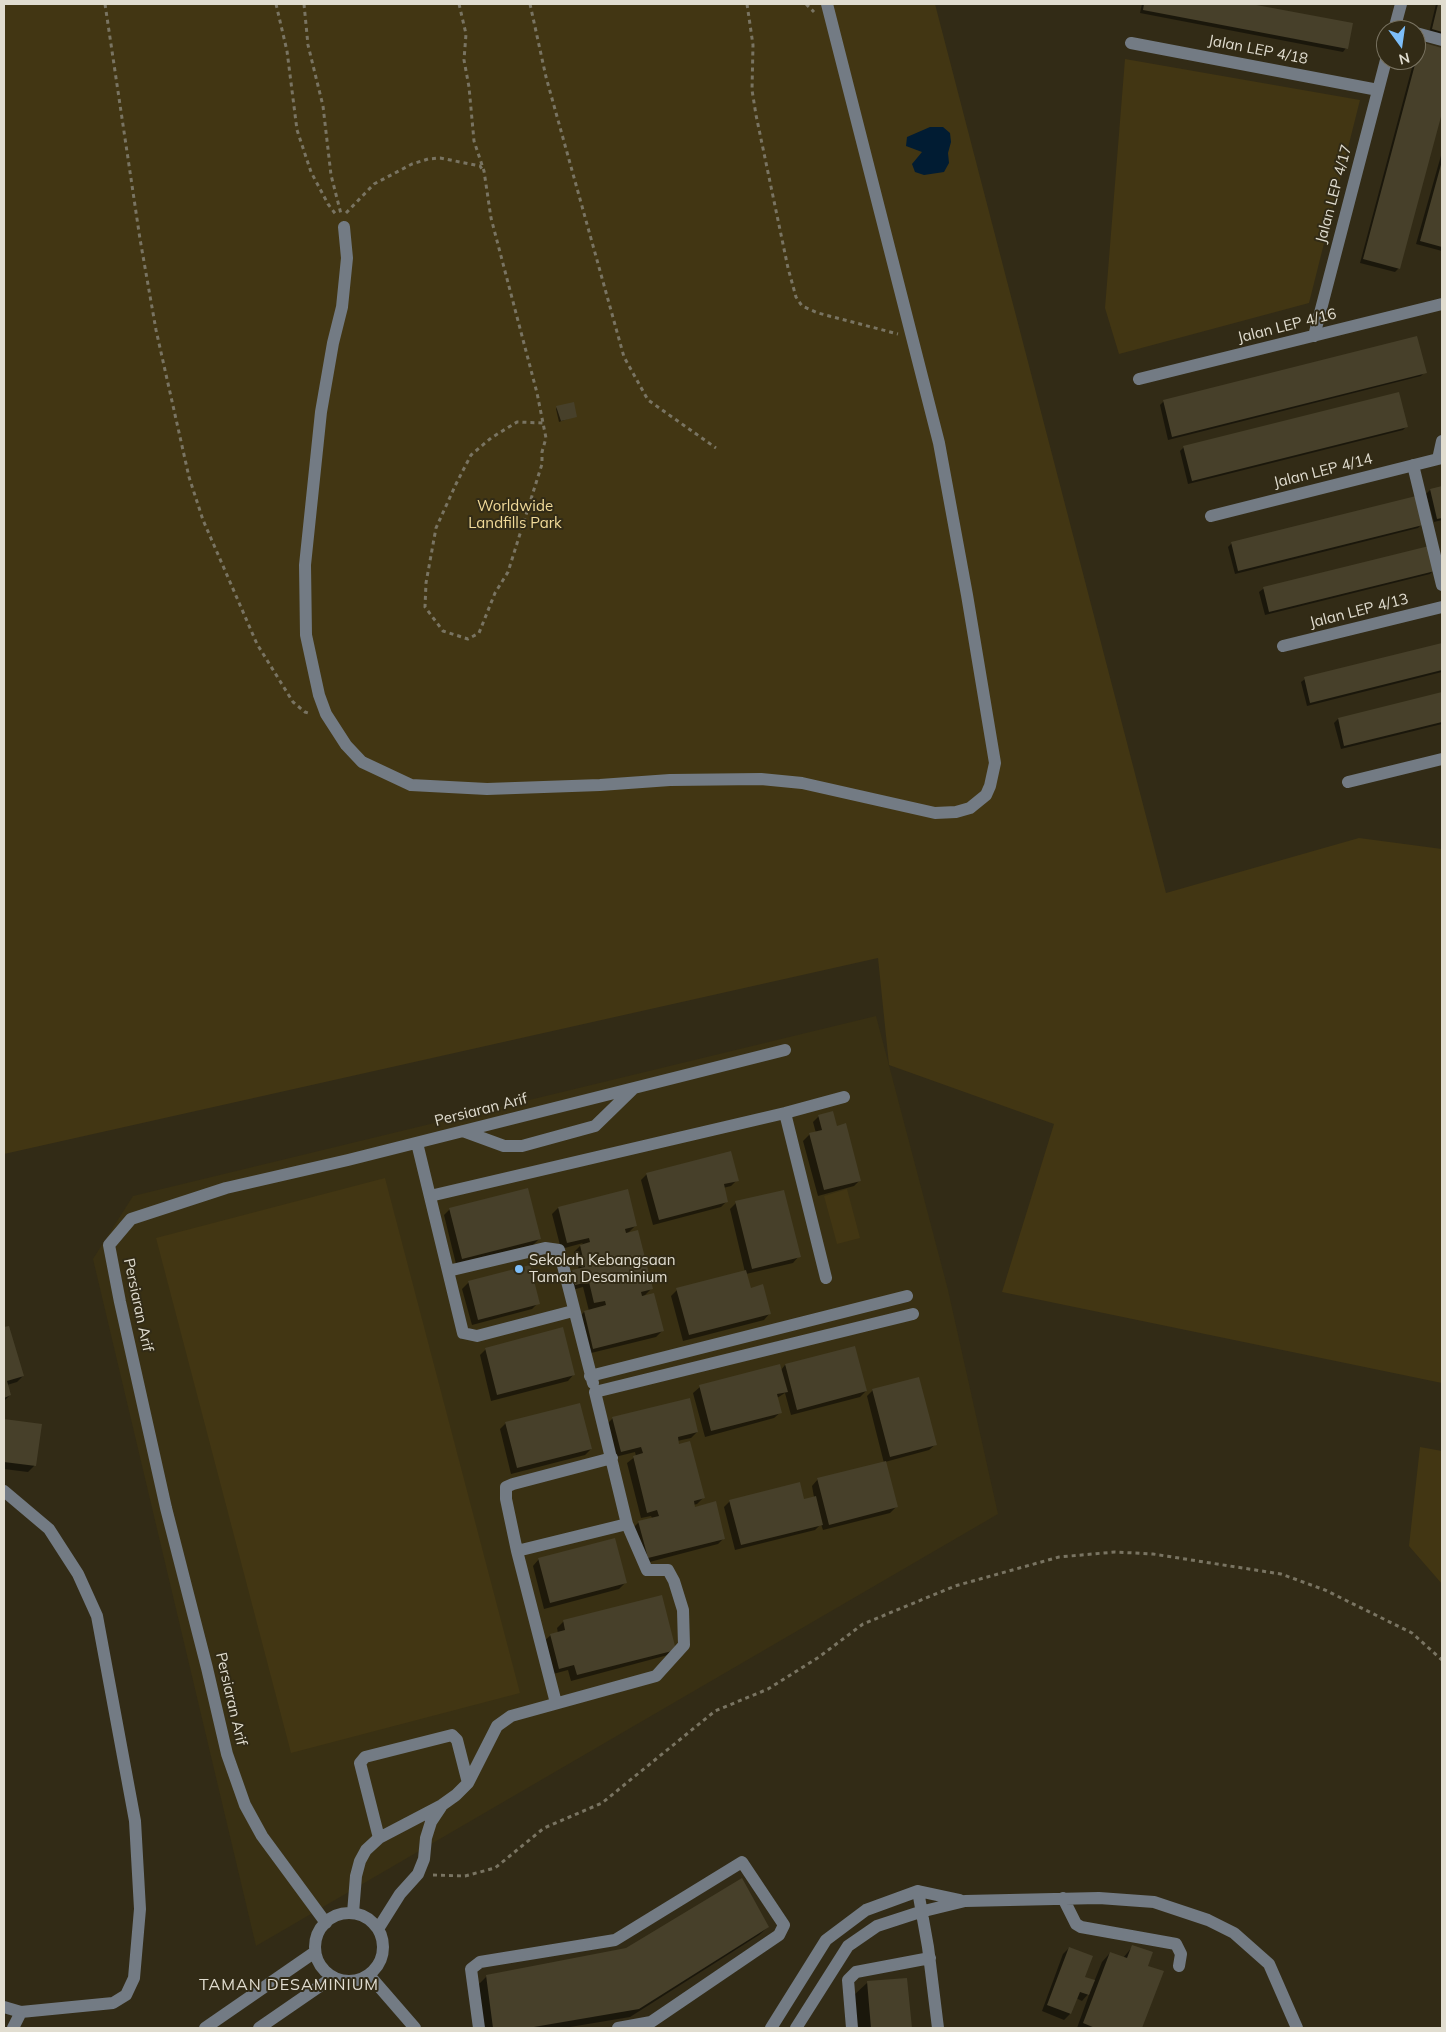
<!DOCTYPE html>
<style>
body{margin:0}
#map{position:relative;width:1446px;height:2032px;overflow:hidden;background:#322b16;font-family:Mulish,sans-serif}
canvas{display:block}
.frame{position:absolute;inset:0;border:5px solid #e1ddd0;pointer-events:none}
.north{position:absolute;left:1376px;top:20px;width:50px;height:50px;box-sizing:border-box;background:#322b16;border:1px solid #787260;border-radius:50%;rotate:166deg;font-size:14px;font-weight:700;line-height:20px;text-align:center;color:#e1ddd0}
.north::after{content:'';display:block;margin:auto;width:18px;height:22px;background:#7dbef9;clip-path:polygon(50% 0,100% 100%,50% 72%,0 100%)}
</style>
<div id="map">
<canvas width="1446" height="2032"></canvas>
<div class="frame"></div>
<div class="north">N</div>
</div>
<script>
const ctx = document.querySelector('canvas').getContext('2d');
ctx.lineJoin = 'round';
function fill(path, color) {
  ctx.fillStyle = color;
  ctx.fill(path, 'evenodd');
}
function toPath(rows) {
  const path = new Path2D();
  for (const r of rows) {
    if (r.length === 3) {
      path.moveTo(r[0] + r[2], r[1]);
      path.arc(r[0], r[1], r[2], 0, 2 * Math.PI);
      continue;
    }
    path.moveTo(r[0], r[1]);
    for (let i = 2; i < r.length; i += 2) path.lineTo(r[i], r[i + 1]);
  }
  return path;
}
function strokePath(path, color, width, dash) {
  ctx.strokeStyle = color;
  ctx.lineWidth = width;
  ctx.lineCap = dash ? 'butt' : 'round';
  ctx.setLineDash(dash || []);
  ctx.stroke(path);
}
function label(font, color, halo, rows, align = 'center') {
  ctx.font = font + ' Mulish,sans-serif';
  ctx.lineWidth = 4;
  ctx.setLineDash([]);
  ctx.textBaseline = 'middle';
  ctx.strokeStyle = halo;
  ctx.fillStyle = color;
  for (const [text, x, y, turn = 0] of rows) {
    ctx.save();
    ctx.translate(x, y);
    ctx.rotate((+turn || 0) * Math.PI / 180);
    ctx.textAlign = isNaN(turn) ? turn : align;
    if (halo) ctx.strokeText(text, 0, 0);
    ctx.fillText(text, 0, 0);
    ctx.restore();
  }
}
const built = toPath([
 [876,1016,948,1290,998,1514,256,1946,93,1259,133,1196]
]);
const green = toPath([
 [4,4,935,4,1166,893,1359,838,1442,849,1442,1383,1002,1292,1054,1124,889,1065,878,958,4,1154],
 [1125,59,1360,100,1309,303,1119,354,1105,308],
 [385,1178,520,1693,291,1753,156,1238],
 [847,1189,860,1238,837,1244,824,1196],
 [1420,1447,1442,1451,1442,1584,1409,1546]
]);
const water = toPath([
 [930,127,943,127,950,133,951,142,948,153,949,163,944,172,924,175,915,172,912,164,922,152,906,146,907,137]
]);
const shadow = toPath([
 [1142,4,1244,4,1351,24,1346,48,1343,52,1140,13],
 [1436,4,1442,4,1442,37,1429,33],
 [1422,44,1442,49,1442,108,1399,268,1395,272,1360,263,1414,60,1416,60,1418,48],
 [1442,152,1442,251,1416,244],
 [1425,372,1421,376,1168,440,1160,405,1164,401],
 [557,407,576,416,559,422,556,409],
 [1407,426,1403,430,1188,484,1180,451,1184,447],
 [1442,487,1442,520,1434,522,1426,494,1430,490],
 [1422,524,1418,528,1235,574,1228,547,1232,543],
 [1428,547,1434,570,1430,574,1265,615,1259,592,1263,589],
 [1442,644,1442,672,1307,706,1301,682,1305,679],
 [1442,694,1442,724,1341,749,1334,723,1338,719],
 [819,1116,836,1127,860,1180,854,1186,818,1196,803,1141,810,1134,816,1133,813,1122],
 [647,1174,737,1180,731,1186,723,1188,727,1201,721,1207,653,1225,641,1180],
 [736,1203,799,1256,793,1263,746,1274,750,1289,770,1313,764,1320,683,1341,671,1296,677,1290,745,1272,730,1209],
 [558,1208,636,1225,627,1234,652,1288,642,1298,662,1331,656,1337,587,1354,578,1318,584,1312,589,1311,583,1287,569,1291,566,1277,572,1271,579,1270,574,1252,583,1243,561,1249,552,1214],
 [450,1209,539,1239,533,1245,456,1264,444,1215],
 [469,1282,538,1303,532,1309,472,1325,462,1289],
 [8,1327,23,1376,17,1382,7,1385,10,1395,4,1401,4,1329],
 [486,1349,574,1374,568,1381,491,1401,480,1355],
 [785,1365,866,1391,860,1397,791,1415,785,1393,777,1398,781,1412,774,1418,705,1437,693,1393,700,1387,781,1370],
 [873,1390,936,1444,929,1450,885,1462,896,1507,890,1513,823,1530,821,1524,815,1530,735,1550,724,1507,730,1501,803,1500,814,1497,812,1486,818,1479,884,1463,867,1396],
 [613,1418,697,1432,691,1438,677,1441,703,1498,697,1504,693,1505,694,1508,724,1538,718,1544,642,1564,633,1528,639,1522,652,1518,651,1516,641,1518,627,1463,636,1456,635,1452,615,1457,607,1424],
 [4,1420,40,1425,34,1466,28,1472,4,1469],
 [506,1423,591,1449,585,1455,511,1474,500,1429],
 [539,1559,625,1583,619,1589,544,1609,533,1566],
 [661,1596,675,1649,668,1655,571,1681,568,1670,553,1674,544,1641,551,1635,558,1633,557,1628,563,1622],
 [768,1927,759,1935,630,2017,564,2028,484,2028,478,1985,487,1976,626,1949],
 [1133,1946,1146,1966,1162,1972,1141,2028,1077,2028,1090,1992,1082,2001,1076,1998,1070,2014,1064,2020,1042,2011,1063,1954,1069,1948,1084,1978,1094,1982,1102,1962,1110,1953,1123,1958],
 [906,1979,910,2028,857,2028,854,1995,867,1983]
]);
const building = toPath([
 [1144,4,1251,4,1353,23,1348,49,1143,10],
 [1438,4,1442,4,1442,32,1432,29],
 [1421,42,1442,48,1442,113,1400,269,1363,259],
 [1442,161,1442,247,1420,241],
 [1417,336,1427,373,1172,437,1163,400],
 [1399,392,1408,427,1192,481,1183,446],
 [574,402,577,417,561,421,556,406],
 [1442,486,1442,518,1437,519,1430,489],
 [1416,496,1423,525,1238,571,1231,542],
 [1429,546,1435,571,1269,612,1263,587],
 [1442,643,1442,670,1310,703,1304,677],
 [1442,692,1442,722,1344,746,1338,718],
 [833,1111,837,1126,846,1123,861,1181,824,1190,809,1133,822,1130,818,1115],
 [731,1151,739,1181,724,1184,728,1202,659,1220,646,1173],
 [528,1188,541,1239,462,1259,449,1208],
 [628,1189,637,1226,625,1229,626,1233,638,1230,653,1289,641,1292,642,1296,654,1293,664,1331,593,1349,584,1311,606,1305,605,1301,594,1303,589,1282,575,1285,572,1270,585,1267,580,1245,590,1242,589,1238,567,1243,558,1207],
 [784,1190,801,1257,752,1269,735,1201],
 [530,1265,540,1304,478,1320,468,1281],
 [746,1270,751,1288,763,1284,771,1314,689,1335,676,1288],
 [9,1326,24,1376,7,1381,11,1395,4,1398,4,1327],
 [563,1327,575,1375,497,1395,485,1348],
 [855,1346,867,1391,797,1410,785,1364],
 [780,1364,788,1392,777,1394,782,1413,711,1431,699,1385],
 [919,1377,937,1445,890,1457,872,1389],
 [690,1398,698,1432,678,1437,679,1444,690,1441,705,1498,694,1501,695,1507,716,1501,725,1539,648,1558,638,1521,659,1516,657,1510,647,1513,633,1456,643,1453,641,1447,621,1452,612,1417],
 [580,1403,592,1449,517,1468,505,1422],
 [4,1419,42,1424,36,1466,4,1462],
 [886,1461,898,1507,829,1525,817,1478],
 [800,1482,804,1499,816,1496,823,1525,741,1545,729,1500],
 [615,1538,627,1583,550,1603,538,1558],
 [662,1595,676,1650,577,1675,574,1665,559,1669,550,1634,565,1630,563,1620],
 [742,1878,769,1927,639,2009,528,2028,493,2028,486,1975,626,1948],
 [1132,1945,1153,1952,1148,1966,1164,1971,1142,2028,1095,2028,1083,2023,1110,1952,1127,1958],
 [1069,1947,1093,1956,1085,1977,1095,1980,1089,1995,1080,1992,1071,2014,1047,2005],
 [907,1978,912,2028,871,2028,867,1981]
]);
const path = toPath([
 [105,4,140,239,156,330,189,477,203,520,257,644,293,702,305,712,311,714],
 [276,4,287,51,297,130,311,172,328,204,337,216],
 [304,4,308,45,323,106,331,175,341,214],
 [459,4,466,34,464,60,469,87,474,141,484,171,491,218,537,393,546,438,542,452,542,464,508,572,495,593,479,633,468,639,443,631,425,607,426,583,436,528,456,484,471,455,491,438,517,422,543,423],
 [530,4,546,77,624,357,648,400,716,448],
 [747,4,753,45,752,90,756,115,788,268,796,297,802,306,818,313,898,334],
 [806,4,814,12],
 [346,213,374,184,412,164,428,159,440,158,480,166,482,169],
 [433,1875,465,1876,495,1868,544,1828,602,1803,715,1711,768,1689,819,1657,863,1624,955,1586,1059,1557,1115,1552,1153,1554,1281,1574,1325,1590,1412,1633,1442,1660]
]);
const minor = toPath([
 [1394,30,1401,4],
 [1416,33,1442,40],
 [1131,43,1378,90],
 [344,227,347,258,342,307,333,343,321,412,305,565,306,635,319,695,326,714,346,745,362,762,411,785,487,789,600,785,670,780,761,779,802,783,935,813,956,812,970,808,986,795,990,786,995,763,967,595,939,443,827,4],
 [1314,336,1386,60],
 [1139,379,1442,304],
 [1438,459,1442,441],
 [1413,465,1442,585],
 [1211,516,1442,458],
 [1283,646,1442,607],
 [1348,782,1442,759],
 [785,1113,826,1278],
 [463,1131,504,1146,522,1146,595,1126,633,1089],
 [417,1143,463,1333,477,1336,573,1311],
 [430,1196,785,1113,844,1097],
 [448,1271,545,1248,559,1250,593,1383],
 [590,1376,907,1296],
 [4,1491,49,1529,78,1574,97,1616,135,1821,140,1909,134,1978,126,1995,113,2003,21,2012,4,2007],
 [517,1551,627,1524],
 [556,1703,517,1551,506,1499,506,1487,513,1484,612,1458],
 [379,1838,360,1763,365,1757,452,1735,457,1740,468,1783],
 [918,1891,928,1947,938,2028],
 [1063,1898,1076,1924,1081,1927,1176,1944,1181,1954,1179,1966],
 [353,1913,356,1876,360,1861,366,1850,379,1838,442,1805,456,1795,468,1783,497,1726,511,1716,656,1676,684,1645,683,1610,674,1581,668,1570,647,1570,627,1524,595,1392,913,1314],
 [349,1947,34],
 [326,1923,262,1836,245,1805,227,1754,207,1668,166,1508,120,1302,109,1245,131,1219,226,1188,348,1160,785,1050],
 [378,1929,400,1894,418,1874,424,1859,426,1838,431,1822,441,1807],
 [369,1975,415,2028],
 [13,2028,21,2012],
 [205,2028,315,1952],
 [259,2028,333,1977],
 [479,2028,471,1969,480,1962,615,1940,742,1862,784,1925,779,1935,651,2022,618,2028],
 [771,2028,826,1940,866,1910,918,1891,960,1900],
 [796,2028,848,1946,877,1926,920,1912,965,1901,1099,1898,1154,1902,1208,1920,1234,1933,1269,1964,1297,2028],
 [852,2028,848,1980,856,1972,930,1958]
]);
const markers = [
 [519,1269,5,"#7dbef9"]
];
const streetNames = [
 ["Jalan LEP 4/18",1258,50,11],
 ["Jalan LEP 4/17",1334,194,-75],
 ["Jalan LEP 4/16",1287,326,-14],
 ["Jalan LEP 4/14",1323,471,-14],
 ["Jalan LEP 4/13",1359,611,-14],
 ["Persiaran Arif",481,1110,-14],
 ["Persiaran Arif",138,1305,78],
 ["Persiaran Arif",231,1699,77]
];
const parkNames = [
 ["Worldwide",515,506],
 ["Landfills Park",515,523]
];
const poiNames = [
 ["Sekolah Kebangsaan",529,1260],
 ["Taman Desaminium",529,1277]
];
const neighbourhoodNames = [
 ["TAMAN DESAMINIUM",289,1985]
];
fill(built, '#393013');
fill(green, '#423613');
fill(water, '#011c33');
fill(shadow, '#0007');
fill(building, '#47402a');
strokePath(path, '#797462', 3, [4, 4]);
strokePath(minor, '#737b84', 12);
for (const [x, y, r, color] of markers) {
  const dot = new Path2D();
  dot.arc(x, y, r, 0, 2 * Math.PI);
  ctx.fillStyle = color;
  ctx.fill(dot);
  strokePath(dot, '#322b16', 2);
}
label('15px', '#e1ddd0', '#322b16', streetNames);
label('15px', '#f1da99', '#322b16', parkNames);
label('15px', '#e1ddd0', '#322b16', poiNames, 'left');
ctx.letterSpacing = '1px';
label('16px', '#e1ddd0', '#322b16', neighbourhoodNames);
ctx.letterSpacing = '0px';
</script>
